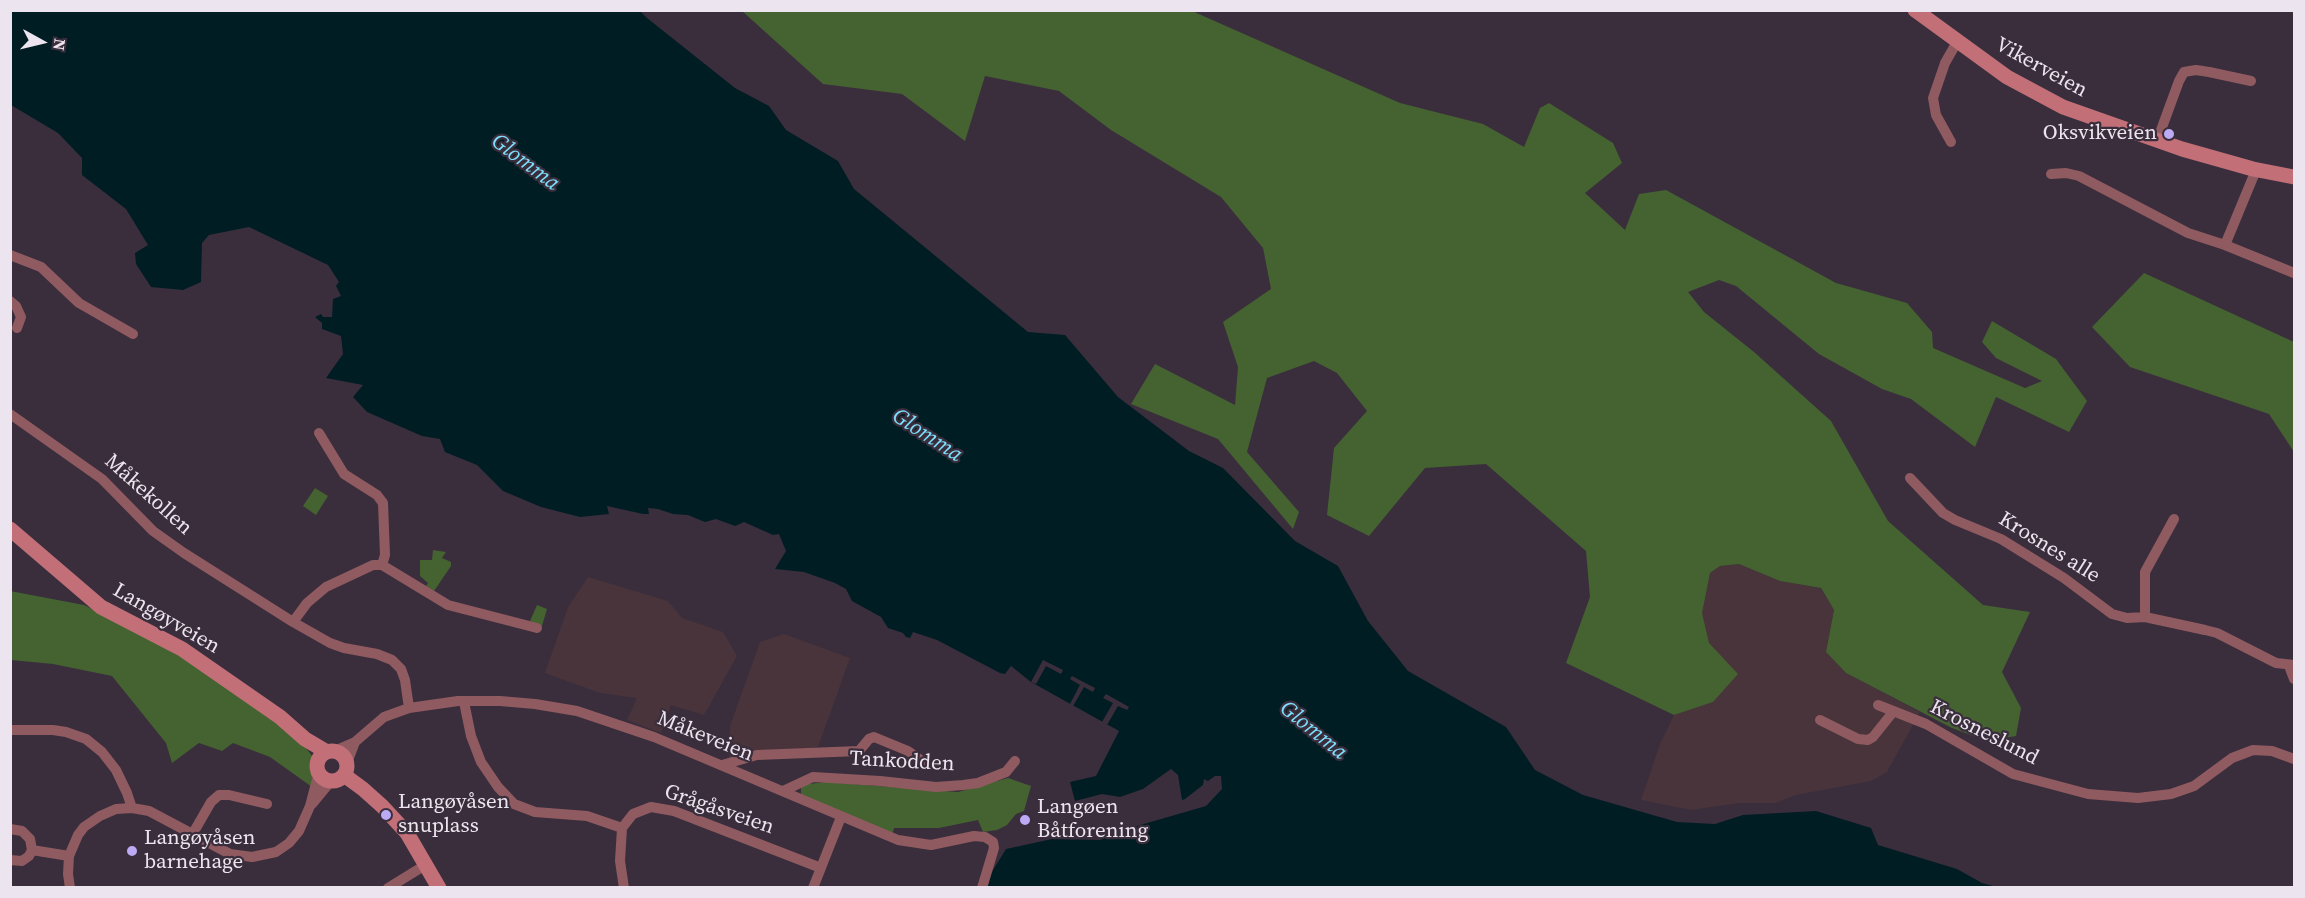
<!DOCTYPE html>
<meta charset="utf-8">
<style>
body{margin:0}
#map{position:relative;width:2305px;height:898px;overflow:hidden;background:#3a2e3d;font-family:"Source Serif 4",serif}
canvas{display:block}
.frame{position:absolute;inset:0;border:12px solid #ece4ee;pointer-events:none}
.north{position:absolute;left:12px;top:12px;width:60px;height:60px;-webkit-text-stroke:4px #3a2e3d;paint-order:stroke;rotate:98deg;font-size:16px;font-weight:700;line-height:24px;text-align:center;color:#ece4ee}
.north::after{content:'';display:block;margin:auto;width:21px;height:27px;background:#ece4ee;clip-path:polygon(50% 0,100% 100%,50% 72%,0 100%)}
</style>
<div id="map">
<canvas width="2305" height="898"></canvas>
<div class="frame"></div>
<div class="north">N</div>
</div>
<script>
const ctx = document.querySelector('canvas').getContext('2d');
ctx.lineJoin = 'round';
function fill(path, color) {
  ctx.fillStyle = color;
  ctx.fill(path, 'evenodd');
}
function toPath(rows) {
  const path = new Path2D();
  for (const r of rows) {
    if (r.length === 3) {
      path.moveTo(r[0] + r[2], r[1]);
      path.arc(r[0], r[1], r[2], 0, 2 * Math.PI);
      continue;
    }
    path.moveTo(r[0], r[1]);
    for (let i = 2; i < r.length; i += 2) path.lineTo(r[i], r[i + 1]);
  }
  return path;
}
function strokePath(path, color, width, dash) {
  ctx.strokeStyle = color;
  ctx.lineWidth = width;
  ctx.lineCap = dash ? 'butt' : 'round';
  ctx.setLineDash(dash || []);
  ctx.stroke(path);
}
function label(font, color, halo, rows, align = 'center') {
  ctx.font = font + ' "Source Serif 4",serif';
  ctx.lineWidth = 4.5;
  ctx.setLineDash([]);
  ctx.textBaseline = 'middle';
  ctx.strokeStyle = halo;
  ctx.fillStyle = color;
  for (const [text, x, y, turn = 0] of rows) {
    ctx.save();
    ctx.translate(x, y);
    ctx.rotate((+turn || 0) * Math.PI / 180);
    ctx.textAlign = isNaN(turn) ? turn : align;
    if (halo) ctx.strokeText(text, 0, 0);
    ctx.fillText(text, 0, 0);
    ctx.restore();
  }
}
const industrial = toPath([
 [1739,564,1780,581,1820,588,1834,610,1826,652,1846,673,1920,712,1887,772,1871,781,1796,795,1775,803,1739,803,1691,810,1641,800,1660,744,1674,715,1713,702,1709,643,1701,613,1710,573,1720,566],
 [588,577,668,601,682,618,723,632,737,656,704,715,671,705,661,733,627,720,637,698,600,693,545,673,568,607],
 [784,634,850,658,818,747,729,758,730,726,760,642]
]);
const green = toPath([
 [742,11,1192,11,1400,103,1483,124,1524,147,1540,108,1549,103,1613,143,1622,163,1585,193,1625,230,1639,194,1666,190,1836,283,1907,303,1932,332,1933,348,2025,388,2042,381,1996,358,1982,342,1992,321,2056,359,2087,401,2069,432,1996,397,1975,447,1911,399,1882,389,1819,354,1736,286,1719,280,1688,292,1704,312,1754,352,1831,421,1888,521,1983,605,2030,612,2002,672,2021,708,2016,736,1987,741,1952,728,1846,673,1826,652,1834,610,1821,588,1780,581,1739,564,1720,566,1710,573,1702,613,1709,643,1738,674,1713,702,1674,715,1566,663,1590,597,1586,551,1486,464,1425,468,1369,536,1327,515,1334,448,1367,411,1337,373,1314,361,1267,378,1247,452,1299,512,1293,529,1218,439,1131,404,1155,364,1235,405,1238,367,1223,322,1271,289,1263,248,1221,197,1111,130,1059,91,985,76,965,141,902,94,823,84],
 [2144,273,2294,342,2294,452,2269,414,2130,367,2092,327],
 [315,488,328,496,316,515,303,506],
 [433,550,446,552,442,558,451,562,451,566,434,591,426,586,428,583,420,576,420,560,432,560],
 [10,591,84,605,194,660,295,733,312,756,312,787,270,757,233,743,222,751,199,743,172,763,166,743,112,676,53,664,11,660],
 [537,605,547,609,542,626,530,621],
 [1008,778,1031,786,1024,811,1016,814,1007,825,997,830,983,832,978,820,939,828,894,828,892,835,801,796,801,785,825,782,958,792]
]);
const water = toPath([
 [11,11,640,11,647,18,735,88,769,106,786,130,838,161,854,189,1028,332,1065,335,1118,397,1189,451,1223,468,1295,541,1338,566,1368,621,1408,671,1506,727,1535,770,1583,795,1677,822,1715,824,1743,815,1816,811,1871,828,1878,845,1957,869,1982,883,1997,887,986,887,990,875,1006,849,1052,839,1100,840,1123,830,1206,806,1222,789,1221,776,1215,776,1208,781,1204,779,1203,785,1185,799,1182,800,1178,775,1171,769,1143,789,1120,797,1102,794,1075,801,1070,782,1096,776,1119,731,1031,682,1011,666,1005,674,1000,673,937,640,913,632,910,638,906,637,903,633,888,628,881,617,852,601,846,589,835,583,804,572,775,569,786,551,779,534,773,535,744,522,735,526,716,519,705,522,688,515,673,514,658,509,648,508,649,514,643,514,607,506,609,514,580,517,541,507,503,491,477,465,445,452,440,439,422,436,367,412,353,397,363,385,326,378,343,354,341,336,322,329,322,323,315,317,321,314,323,317,332,317,333,299,341,296,336,286,339,282,328,265,249,227,209,235,202,243,201,282,183,290,151,287,136,264,135,253,148,245,126,209,82,175,82,158,58,133,11,105]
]);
const pier = toPath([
 [1043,660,1063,670,1061,674,1046,666,1036,684,1031,682],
 [1072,676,1095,688,1093,692,1084,687,1073,706,1070,704,1080,685,1070,679],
 [1106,694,1129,707,1127,710,1118,706,1107,725,1102,722,1113,703,1103,698]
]);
const minor = toPath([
 [2157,141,2179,81,2184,72,2196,70,2209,72,2251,81],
 [1951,142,1936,115,1933,98,1945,63,1957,42],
 [2256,170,2225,245,2294,273],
 [2051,174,2066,173,2079,176,2188,233,2225,245],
 [10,255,41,267,79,303,133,334],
 [10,301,16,306,21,317,17,328],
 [10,414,102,479,153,531,184,553,293,622,330,643,344,648,377,654,392,660,401,669,405,680,409,708],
 [319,433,344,474,377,495,383,503,385,555,382,565],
 [1910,478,1943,513,1955,520,2001,539,2064,578,2112,614,2127,618,2145,617,2205,630,2217,633,2276,663,2294,665],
 [2145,617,2145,572,2174,519],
 [293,622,307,603,326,587,373,565,382,565,448,605,537,628],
 [2289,666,2294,679],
 [464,702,471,736,481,762,498,787,514,804,535,812,587,816,622,828],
 [1878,705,1926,724,2013,774,2088,794,2138,798,2171,794,2194,786,2232,758,2253,750,2272,751,2294,759],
 [1820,720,1858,739,1868,740,1873,737,1893,712],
 [10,730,53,730,66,732,86,739,102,752,116,770,127,793,132,808],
 [334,751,355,742,384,717,409,708,458,701,500,701,535,704,577,711,654,737,898,840,931,845,974,836,985,837,993,842,994,848,982,888],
 [347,763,355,742],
 [722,765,757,755,859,751,869,739,874,737,908,751,922,761],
 [783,791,813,777,880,781,936,787,963,785,978,783,1006,772,1015,761],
 [312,804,331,781],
 [10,829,22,831,30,839,32,850,29,856,22,861,10,860],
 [192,835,211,802,219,795,229,795,267,804],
 [32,850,69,856],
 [70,888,68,874,69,856,78,835,84,827,100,816,116,809,132,808,149,811,230,854,252,857,276,852,289,843,299,831,310,806,319,772],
 [388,888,427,864],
 [624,888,620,861,622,828,633,814,651,807,674,811,821,868],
 [813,888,841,817]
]);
const secondary = toPath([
 [1915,10,2007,77,2063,107,2182,149,2253,169,2294,177],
 [10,529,101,607,182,649,280,717,305,739,327,752],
 [332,766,15],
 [344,775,363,789,382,806,407,833,439,888]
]);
const markers = [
 [2169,134,6,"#bcaaf5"],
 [386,815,6,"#bcaaf5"],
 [1025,820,6,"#bcaaf5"],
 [132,851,6,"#bcaaf5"]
];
const streetNames = [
 ["Vikerveien",2041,68,29],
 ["Måkekollen",148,495,42],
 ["Krosnes alle",2049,548,32],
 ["Langøyveien",166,619,30],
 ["Krosneslund",1984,733,27],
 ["Måkeveien",705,737,22],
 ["Tankodden",902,762,3],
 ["Grågåsveien",719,810,19]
];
const poiNames = [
 ["Oksvikveien",2157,134,"right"],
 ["Langøyåsen",398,803],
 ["snuplass",398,827],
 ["Langøen",1037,808],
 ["Båtforening",1037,832],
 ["Langøyåsen",144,839],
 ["barnehage",144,863]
];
const waterNames = [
 ["Glomma",525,163,37],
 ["Glomma",927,436,33],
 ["Glomma",1313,731,39]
];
fill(industrial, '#48343a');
fill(green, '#456231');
fill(water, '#001d24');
fill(pier, '#3a2e3d');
strokePath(minor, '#905b60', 10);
strokePath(secondary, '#c26f78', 15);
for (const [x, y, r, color] of markers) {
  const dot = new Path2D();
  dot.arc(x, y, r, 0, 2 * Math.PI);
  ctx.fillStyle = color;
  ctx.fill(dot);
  strokePath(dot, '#3a2e3d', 2);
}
label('21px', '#ece4ee', '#3a2e3d', streetNames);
label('21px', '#ece4ee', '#3a2e3d', poiNames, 'left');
label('italic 22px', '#7cdffb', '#3a2e3d', waterNames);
</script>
